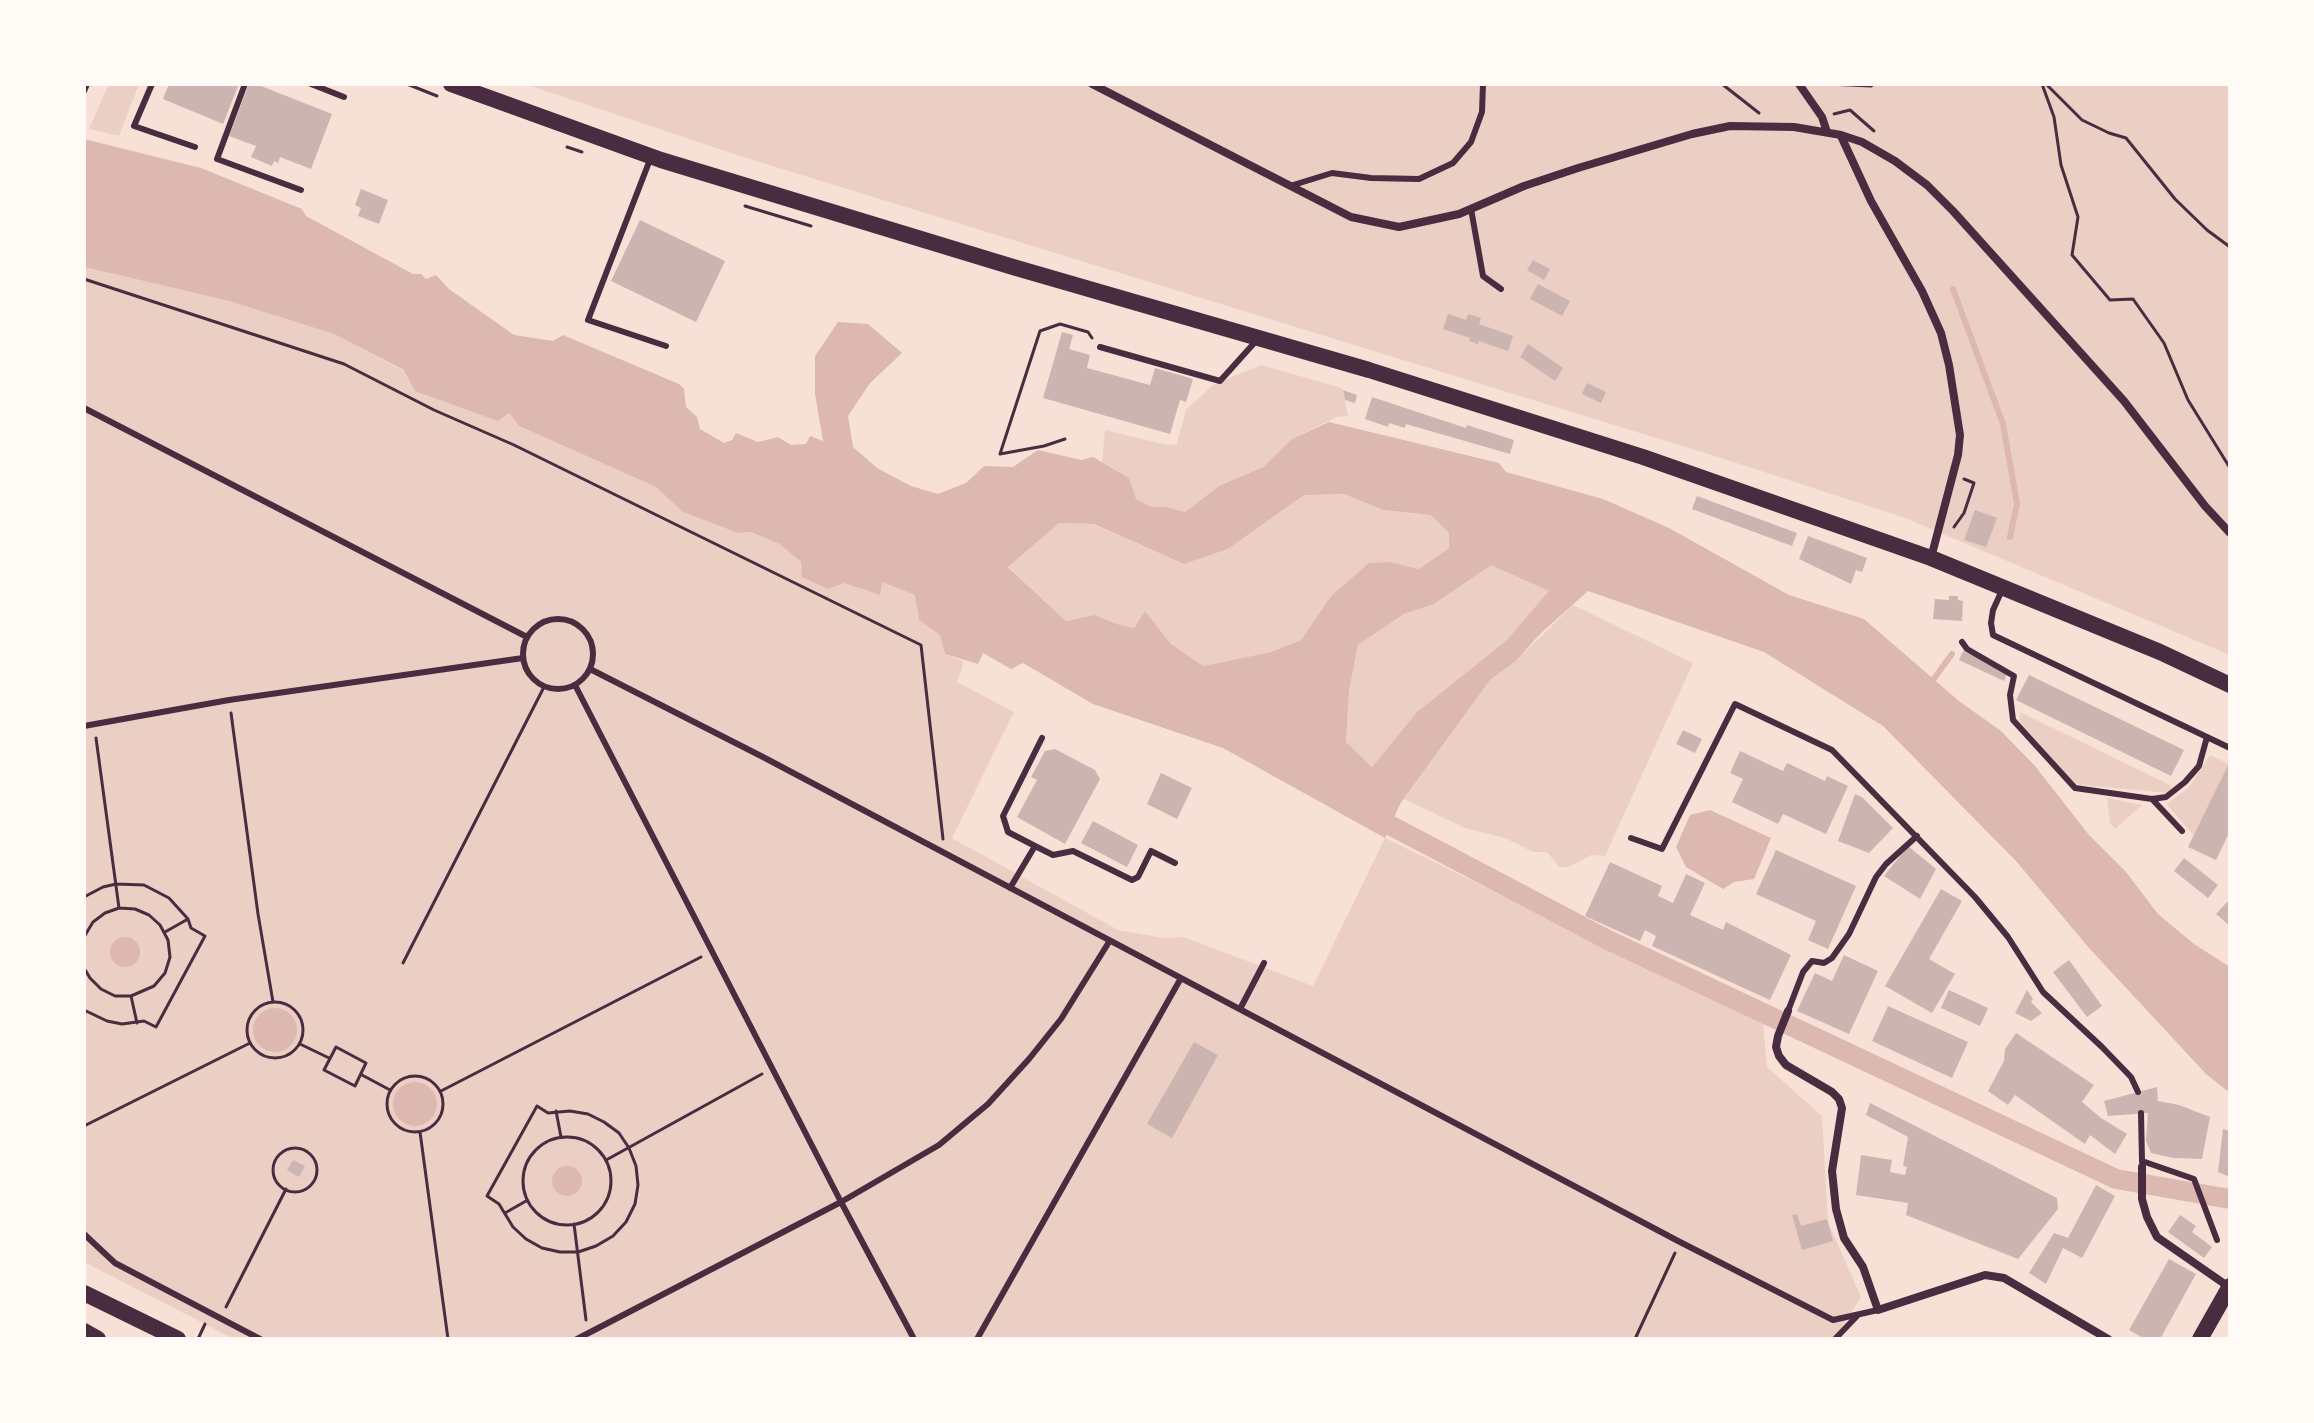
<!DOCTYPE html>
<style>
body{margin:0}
#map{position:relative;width:2314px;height:1423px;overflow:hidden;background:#f7e1d7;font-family:"Space Grotesk",sans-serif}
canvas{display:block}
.frame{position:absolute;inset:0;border:86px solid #fffaf5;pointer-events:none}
</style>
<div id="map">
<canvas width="2314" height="1423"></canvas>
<div class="frame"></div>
</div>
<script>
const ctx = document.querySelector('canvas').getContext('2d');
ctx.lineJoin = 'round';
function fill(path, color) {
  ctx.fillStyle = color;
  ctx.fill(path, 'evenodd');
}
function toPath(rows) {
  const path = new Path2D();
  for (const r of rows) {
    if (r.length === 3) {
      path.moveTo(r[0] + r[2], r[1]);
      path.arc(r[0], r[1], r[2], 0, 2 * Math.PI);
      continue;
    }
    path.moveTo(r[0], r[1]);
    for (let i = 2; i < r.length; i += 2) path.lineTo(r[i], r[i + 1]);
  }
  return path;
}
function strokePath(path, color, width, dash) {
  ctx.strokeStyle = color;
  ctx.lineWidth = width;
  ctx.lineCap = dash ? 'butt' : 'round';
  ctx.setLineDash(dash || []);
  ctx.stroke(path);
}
const green = toPath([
 [109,84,139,84,119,136,89,129],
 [525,84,2230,84,2230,655,1905,518,1718,457,740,156],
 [84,267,229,301,334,334,404,371,509,413,519,426,656,487,684,512,738,533,751,532,779,544,801,562,864,590,879,594,881,582,916,595,919,620,940,635,945,654,964,662,957,682,1014,712,952,838,1118,930,1164,938,1184,937,1313,986,1385,838,1763,1023,1767,1067,1822,1116,1828,1222,1861,1297,1835,1338,1838,1339,234,1339,84,1262],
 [1261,365,1342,388,1348,416,1337,417,1292,439,1263,467,1219,486,1185,512,1167,507,1151,507,1135,499,1127,477,1102,462,1105,430,1167,445,1177,444,1186,410,1213,385],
 [1344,494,1383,510,1431,515,1449,533,1449,548,1419,569,1390,562,1331,596,1301,640,1271,652,1202,666,1171,644,1145,611,1134,628,1117,624,1095,615,1066,621,1008,566,1059,523,1093,524,1184,564,1228,549,1304,495],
 [1491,564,1550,591,1507,640,1417,712,1372,767,1346,743,1349,691,1358,645,1404,614,1434,604],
 [1573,605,1693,663,1605,856,1591,855,1568,867,1559,867,1547,852,1533,852,1505,838,1465,828,1404,799,1490,680,1516,661],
 [2020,712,2172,786,2168,793,2074,784,2020,722],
 [2210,755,2229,764,2194,836,2167,804,2189,787],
 [2107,798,2142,805,2115,829,2110,823]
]);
const water = toPath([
 [84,139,201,168,302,209,306,216,413,274,421,274,426,279,436,275,449,289,514,335,553,341,563,335,679,384,684,389,686,407,697,417,700,429,724,443,732,440,736,433,758,442,778,437,791,445,806,444,810,436,823,441,815,394,815,356,838,322,868,324,902,353,870,383,848,416,853,447,877,468,911,486,938,494,966,483,984,466,1013,467,1038,450,1081,460,1093,457,1129,478,1136,499,1151,507,1167,507,1185,512,1219,486,1263,467,1292,439,1329,422,1499,463,1506,472,1603,499,1669,528,1789,595,1864,619,1959,701,2001,731,2035,766,2089,835,2126,872,2158,914,2194,944,2230,967,2230,1093,2206,1074,2089,948,2016,861,1883,726,1764,652,1588,591,1539,635,1516,661,1490,680,1400,804,1385,838,1223,748,1093,704,1023,663,1011,669,983,653,978,664,945,654,940,635,919,620,915,595,882,582,880,595,844,583,828,589,802,577,801,562,779,544,751,532,738,533,683,512,656,487,519,426,509,413,498,421,415,391,404,370,334,334,229,301,84,267],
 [1344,494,1383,510,1431,515,1449,533,1449,548,1419,569,1390,562,1369,563,1331,596,1301,640,1271,652,1203,666,1171,644,1145,611,1134,628,1117,624,1095,615,1066,621,1008,567,1059,523,1094,524,1184,564,1228,549,1304,495],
 [1491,565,1549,591,1507,640,1417,712,1372,767,1346,742,1349,691,1358,645,1404,614,1434,604],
 [1710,810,1771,838,1754,879,1734,882,1723,889,1686,867,1676,847,1690,815],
 [125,952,15],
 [275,1030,22],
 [415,1104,22],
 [567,1181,15]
]);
const stream = toPath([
 [1953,289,2003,424,2017,504,2010,537],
 [1930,684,1952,654]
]);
const canal = toPath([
 [1365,812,1606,939,2116,1179,2230,1199]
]);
const building = toPath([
 [169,84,239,84,223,124,163,99],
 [249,84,256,84,332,114,311,169,280,157,278,163,274,161,272,166,251,157,256,146,229,136],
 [361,189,388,200,379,224,358,216,361,208,355,205],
 [640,220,725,261,696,322,611,281],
 [1533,260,1550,269,1544,280,1527,270],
 [1538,284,1570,301,1562,316,1530,299],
 [1448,314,1466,320,1468,314,1481,318,1479,324,1513,336,1508,351,1479,341,1478,344,1469,341,1470,338,1443,329],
 [1062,332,1073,335,1069,349,1090,355,1087,368,1150,385,1155,368,1193,379,1186,402,1180,400,1170,434,1043,398],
 [1528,344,1563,368,1555,381,1520,357],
 [1587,383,1606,392,1601,403,1582,394],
 [1343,390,1357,395,1355,403,1345,400],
 [1372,397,1466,428,1467,425,1514,440,1510,454,1406,424,1405,428,1389,423,1388,427,1365,419],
 [1697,496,1797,533,1792,546,1692,509],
 [1975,510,1997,518,1986,547,1964,540],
 [1808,536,1867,558,1862,572,1856,570,1851,584,1799,559],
 [1949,596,1958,596,1958,600,1963,601,1962,621,1933,619,1935,599,1949,600],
 [1963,651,2008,672,2004,681,1959,660],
 [2029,675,2184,750,2171,776,2016,700],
 [1683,730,1702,739,1695,753,1676,744],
 [1055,749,1095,770,1100,779,1065,844,1017,817,1037,780,1031,777,1045,751],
 [1740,751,1783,771,1787,763,1825,781,1827,776,1848,786,1826,834,1783,814,1778,824,1732,802,1743,779,1730,773],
 [2230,761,2230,831,2216,860,2188,847],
 [1161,773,1192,788,1177,819,1147,804],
 [1855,794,1862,797,1893,828,1869,853,1838,841],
 [1093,821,1138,845,1127,867,1081,843],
 [1908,846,1936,869,1920,899,1884,876],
 [1776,850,1856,886,1828,949,1808,940,1816,921,1756,894],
 [2184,858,2218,885,2208,898,2174,871],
 [1610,862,1662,886,1658,896,1673,903,1686,874,1705,883,1690,915,1723,930,1726,922,1791,955,1770,1000,1652,946,1656,936,1645,930,1640,941,1585,916],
 [1941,889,1962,901,1929,959,1955,974,1932,1013,1885,986],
 [2227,902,2230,904,2230,926,2216,914],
 [1844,955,1878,971,1849,1034,1797,1011,1815,973,1832,981],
 [2069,960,2102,1006,2087,1017,2053,972],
 [1949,990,1988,1008,1980,1026,1941,1008],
 [2027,990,2033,999,2031,1002,2042,1013,2031,1021,2015,1013],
 [1888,1006,1968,1042,1952,1078,1872,1041],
 [2016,1033,2094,1085,2082,1102,2101,1118,2127,1134,2115,1154,2090,1135,2085,1144,2015,1095,2008,1105,1988,1091,2004,1061,2005,1049],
 [1194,1042,1218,1055,1172,1138,1147,1124],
 [2157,1087,2158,1101,2179,1105,2210,1117,2202,1159,2173,1158,2151,1153,2146,1141,2148,1113,2108,1116,2104,1101],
 [1870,1103,2057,1198,2058,1209,2018,1259,1906,1215,1908,1203,1856,1195,1861,1155,1892,1160,1890,1172,1905,1175,1907,1167,1903,1166,1908,1137,1866,1115],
 [2223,1129,2230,1131,2230,1177,2218,1172],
 [293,1160,305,1166,299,1177,287,1170],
 [2096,1185,2115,1196,2082,1258,2063,1248,2046,1284,2029,1273,2054,1233,2068,1238],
 [1797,1214,1801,1226,1827,1219,1833,1241,1802,1250,1792,1215],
 [2180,1215,2196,1226,2192,1232,2212,1247,2204,1258,2168,1232],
 [2169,1259,2196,1274,2160,1339,2145,1339,2129,1330]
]);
const path = toPath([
 [407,84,437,96],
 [1722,84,1759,113],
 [1828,84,1871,86,1874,84],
 [2042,84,2054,117,2061,165,2078,217,2072,255,2110,300,2133,299,2164,343,2188,400,2230,468],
 [2046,84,2082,120,2109,133,2126,138,2175,199,2207,230,2230,247],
 [1834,114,1850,110,1874,131],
 [567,147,582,152],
 [745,206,811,226],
 [84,279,344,364,434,410,514,445,921,645,943,839],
 [1065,439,1044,446,1000,454,1040,331,1060,324,1088,332,1092,338],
 [1954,527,1964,513,1974,483,1964,479],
 [231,713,258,914,273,1002],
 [96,738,119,908],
 [84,897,103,887,116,884,144,885,169,898,188,919,191,928,205,936,156,1027,144,1021,122,1024,107,1021,84,1010],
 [165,932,188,919],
 [84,937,93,922,105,913,119,908,135,909,149,915,160,925,168,940,170,957,165,973,154,986,131,996,115,996,101,989,90,978,84,968],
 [403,963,544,687],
 [131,996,137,1023],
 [275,1030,28],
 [300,1044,329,1058],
 [336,1047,366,1063,355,1086,324,1070,336,1047],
 [362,1075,390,1090],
 [415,1104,28],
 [441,1091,701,957],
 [537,1106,548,1113,570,1111,588,1114,604,1122,619,1133,629,1148,636,1166,638,1185,635,1204,626,1222,613,1236,596,1246,578,1252,560,1252,542,1248,526,1239,513,1227,499,1204,487,1196,537,1106],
 [556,1111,561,1137],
 [84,1126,250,1043],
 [420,1132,448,1339],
 [567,1181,44],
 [295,1170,22],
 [608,1159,762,1074],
 [505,1213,526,1201],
 [574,1224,586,1320],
 [226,1307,286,1189],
 [198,1339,205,1324],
 [1635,1339,1675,1253]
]);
const service = toPath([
 [152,84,134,126,195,147],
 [245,84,217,159,301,190],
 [311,84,344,97],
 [84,91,87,84],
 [651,157,588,320,666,346],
 [1290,186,1332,173,1371,178,1419,179,1453,163,1471,142,1482,112,1483,84],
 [1471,209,1483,276,1501,289],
 [1100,347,1220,381,1256,341],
 [84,408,527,637],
 [2003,588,1993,610,1991,623,1993,635,2230,748],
 [558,654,35],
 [1962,642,1967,649,2014,676,2010,695,2013,720,2075,788,2152,799,2166,797,2185,782,2199,766,2207,737],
 [590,669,763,757,1680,1242,1833,1320,1878,1310],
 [575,685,841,1202,939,1145,988,1104,1029,1059,1061,1019,1109,942],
 [84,726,229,700,523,658],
 [2152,799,2182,831],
 [1631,838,1662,849,1735,704,1832,750,1975,897,2008,937,2043,992,2102,1047,2131,1077,2138,1092],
 [1035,846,1008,832,1003,816,1042,738],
 [1010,888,1035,846,1053,855,1073,851,1132,880,1138,877,1151,851,1175,863],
 [1240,1009,1264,963],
 [1788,1011,1803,972,1812,961,1824,963,1832,958,1849,934,1876,877,1886,864,1917,836],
 [2141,1113,2142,1162],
 [2142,1161,2194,1179,2217,1240],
 [84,1234,115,1263,260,1339],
 [577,1339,841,1202,914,1339],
 [977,1339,1181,978],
 [1835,1339,1857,1316]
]);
const minor = toPath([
 [1092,84,1351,217,1399,227,1459,214,1524,186,1578,168,1692,134,1730,126,1794,127,1841,135,1862,142,1895,161,1927,185,1953,211,2124,401,2205,506,2230,533],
 [1799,84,1822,117,1827,132],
 [1841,136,1871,201,1922,291,1941,333,1949,365,1960,435,1958,455,1931,558],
 [1788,1011,1778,1036,1776,1047,1779,1056,1786,1065,1832,1092,1839,1099,1842,1108,1832,1171,1836,1209,1844,1238,1863,1267,1878,1310,1985,1275,2004,1278,2108,1339],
 [2142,1167,2142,1199,2147,1217,2157,1237,2229,1287]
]);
const secondary = toPath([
 [451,84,661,160,1013,267,1369,370,1643,457,1931,558,2160,652,2230,685],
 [84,1293,178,1339],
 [84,1331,98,1339],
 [2200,1339,2230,1286]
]);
fill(green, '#ebcfc5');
fill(water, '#dcb8b0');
strokePath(stream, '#dcb8b0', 6);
strokePath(canal, '#dcb8b0', 20);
fill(building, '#ccb4b1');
strokePath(path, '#4a2c40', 3);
strokePath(service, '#4a2c40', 6);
strokePath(minor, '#4a2c40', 8);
strokePath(secondary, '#4a2c40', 16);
</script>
